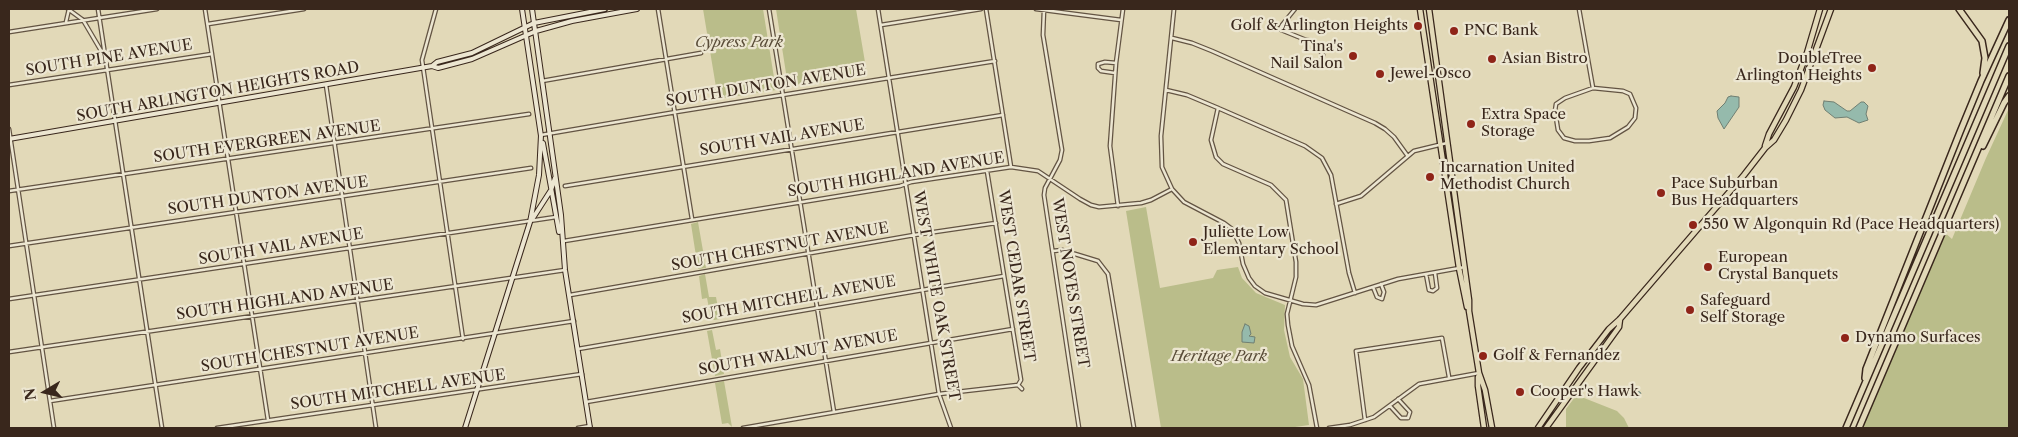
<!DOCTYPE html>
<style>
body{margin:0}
#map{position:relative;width:2018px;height:437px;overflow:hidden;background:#e2d9b8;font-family:"Libre Caslon Text",serif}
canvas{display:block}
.frame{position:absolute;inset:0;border:10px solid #39271c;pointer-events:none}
.north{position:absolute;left:20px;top:367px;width:50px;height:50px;-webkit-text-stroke:4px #ece6d1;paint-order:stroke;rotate:261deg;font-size:14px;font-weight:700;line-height:20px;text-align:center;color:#39271c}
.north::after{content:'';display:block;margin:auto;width:18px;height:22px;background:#39271c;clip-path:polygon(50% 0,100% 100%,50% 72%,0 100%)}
</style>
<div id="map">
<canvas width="2018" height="437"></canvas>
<div class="frame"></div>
<div class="north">N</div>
</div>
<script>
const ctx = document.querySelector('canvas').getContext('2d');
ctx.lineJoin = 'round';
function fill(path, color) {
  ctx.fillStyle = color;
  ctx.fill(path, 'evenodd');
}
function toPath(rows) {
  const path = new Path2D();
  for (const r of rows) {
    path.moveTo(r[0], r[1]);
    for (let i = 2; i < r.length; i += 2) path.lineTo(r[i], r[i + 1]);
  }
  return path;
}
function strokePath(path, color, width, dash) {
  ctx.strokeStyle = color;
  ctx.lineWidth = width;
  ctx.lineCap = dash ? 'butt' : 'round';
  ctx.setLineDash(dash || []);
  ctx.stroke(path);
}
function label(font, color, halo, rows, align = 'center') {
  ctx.font = font + ' "Libre Caslon Text",serif';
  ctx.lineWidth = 4.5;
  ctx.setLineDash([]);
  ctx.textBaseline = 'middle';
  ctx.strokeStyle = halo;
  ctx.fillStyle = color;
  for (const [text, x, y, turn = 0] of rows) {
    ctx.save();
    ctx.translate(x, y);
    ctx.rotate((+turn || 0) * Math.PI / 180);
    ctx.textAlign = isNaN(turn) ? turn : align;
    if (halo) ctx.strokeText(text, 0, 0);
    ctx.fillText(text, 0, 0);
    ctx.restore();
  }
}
const green = toPath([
 [703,9,763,9,776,90,718,99],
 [776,9,856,9,867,74,788,86],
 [2009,108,2009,428,1860,428,1944,232,1952,239,1986,158],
 [1146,207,1160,288,1213,278,1217,270,1238,267,1242,278,1256,293,1285,305,1284,330,1290,357,1303,379,1309,425,1288,428,1161,428,1126,211],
 [698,222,706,268,698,269,691,224],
 [705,274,709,297,716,297,720,319,714,320,711,318,707,298,702,299,699,276],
 [712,330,716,350,720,349,724,374,715,376,707,331],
 [724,381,732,427,728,423,722,424,715,383],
 [1579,396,1617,411,1624,418,1629,428,1566,428,1566,409,1575,397]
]);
const water = toPath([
 [1731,96,1739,97,1739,107,1724,129,1718,118,1717,111,1725,103,1728,97,1731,96],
 [1824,101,1834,102,1847,111,1850,111,1861,102,1864,102,1868,106,1866,114,1868,120,1859,123,1847,117,1835,118,1825,110,1823,105,1824,101],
 [1245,324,1249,326,1251,334,1249,336,1255,337,1254,343,1242,342,1242,332,1245,324],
 [1617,387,1640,392,1641,394,1637,398,1631,397,1622,393,1616,389,1617,387]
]);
const street = toPath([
 [68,9,83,20,103,54],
 [98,9,162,428],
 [205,9,268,420],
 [436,9,422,60,463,339],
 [658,9,692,219],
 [769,9,834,412],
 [878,9,939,394,951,428],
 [986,9,1011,167],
 [1036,9,1121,20],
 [1174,9,1161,136,1162,167,1172,189,1184,202,1224,223,1232,229,1239,243,1243,264,1249,278,1255,286,1265,293,1303,304,1316,305,1398,279,1465,267],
 [1579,9,1593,88],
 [1044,10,1043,35,1062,150,1060,160,1045,188,1044,195,1079,428],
 [66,22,69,9],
 [208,24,304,9],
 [881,25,981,9],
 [1269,25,1306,40,1313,41,1323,55,1320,64],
 [1280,29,1282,25,1295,9],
 [9,32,157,9],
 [1172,38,1192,43,1212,51,1375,123,1385,129,1394,137,1407,155],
 [1115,73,1101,71,1098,68,1098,64,1105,62,1116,63],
 [542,81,701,53],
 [9,85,212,54],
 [326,85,376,428],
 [1593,88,1623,91,1630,94,1636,108,1635,118,1628,127,1610,138,1589,141,1575,141,1564,138,1558,130,1555,111,1556,104,1565,98,1593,88],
 [1166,90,1187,95,1218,108,1305,146,1322,158,1331,175,1349,273,1355,293],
 [1218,108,1211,140,1216,157,1223,164,1271,185,1286,200,1296,262,1296,277,1287,314,1288,325,1292,346,1309,385,1317,428],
 [9,129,54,428],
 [541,135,676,112,995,61],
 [987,171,1021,380,1018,385],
 [565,186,1003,115],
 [9,191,529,114],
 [1336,204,1361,196,1414,151,1447,143],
 [1118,206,1110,146,1116,63,1123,9],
 [564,241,900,186,911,182,1011,167,1038,171,1080,199,1091,205,1099,207,1141,203,1151,200,1172,189],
 [9,246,531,168],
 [1053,251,1062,250,1098,261,1108,274,1134,428],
 [1426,274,1429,290,1433,291,1437,288,1435,273],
 [1373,287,1377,297,1382,299,1384,292,1381,284],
 [570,295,914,235,996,223],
 [9,299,556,217],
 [578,349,1004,276],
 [9,352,565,270],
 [1018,385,1022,389],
 [50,401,574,321],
 [586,402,1013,329],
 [1390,406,1401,418,1408,418,1410,412,1398,399],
 [1365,420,1356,351,1442,338,1449,377],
 [217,428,582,374],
 [578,428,590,426],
 [743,428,939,394,1018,385],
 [1329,428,1350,425,1374,417,1419,384,1479,373]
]);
const secondary = toPath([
 [522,9,541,136],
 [532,9,561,215,565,270,590,428],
 [432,66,438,68,472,59,536,31,572,21,637,9],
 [9,139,432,66,437,62,472,53,534,23,605,9],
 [543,143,559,232],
 [533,218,551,190,555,178],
 [465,428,530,222,539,175,541,135]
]);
const primary = toPath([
 [1420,9,1459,268,1467,307],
 [1429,9,1469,300,1469,311,1479,373,1485,390,1492,428],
 [1765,146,1769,134,1794,87,1807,53,1820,9],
 [1478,377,1478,386,1484,428],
 [1538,428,1579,368,1609,329,1620,319,1744,175,1765,148,1774,140,1786,120,1801,90,1831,9],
 [1546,428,1619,327,1620,319]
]);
const highway = toPath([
 [1959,9,1982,41,1985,58,1983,73],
 [1983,146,2004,103,2009,96],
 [1865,378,1866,369,1960,132,1981,81,2009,20],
 [1846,428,2009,46],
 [1859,428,2009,76]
]);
const markers = [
 [1418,26,5,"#8f2418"],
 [1454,31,5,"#8f2418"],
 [1353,56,5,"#8f2418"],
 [1492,59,5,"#8f2418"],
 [1872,68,5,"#8f2418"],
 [1380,74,5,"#8f2418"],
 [1471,124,5,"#8f2418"],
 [1430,177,5,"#8f2418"],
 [1661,193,5,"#8f2418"],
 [1693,225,5,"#8f2418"],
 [1193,242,5,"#8f2418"],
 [1708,267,5,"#8f2418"],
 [1690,310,5,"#8f2418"],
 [1845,338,5,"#8f2418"],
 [1483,356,5,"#8f2418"],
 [1520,392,5,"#8f2418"]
];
const poiNames = [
 ["Golf & Arlington Heights",1408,26,"right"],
 ["PNC Bank",1464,31],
 ["Tina's",1343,47,"right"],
 ["Nail Salon",1343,64,"right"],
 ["Asian Bistro",1502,59],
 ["DoubleTree",1862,59,"right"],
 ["Arlington Heights",1862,76,"right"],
 ["Jewel-Osco",1390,74],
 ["Extra Space",1481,115],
 ["Storage",1481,132],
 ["Incarnation United",1440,168],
 ["Methodist Church",1440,185],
 ["Pace Suburban",1671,184],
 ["Bus Headquarters",1671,201],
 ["550 W Algonquin Rd (Pace Headquarters)",1703,225],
 ["Juliette Low",1203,233],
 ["Elementary School",1203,250],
 ["European",1718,258],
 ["Crystal Banquets",1718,275],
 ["Safeguard",1700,301],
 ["Self Storage",1700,318],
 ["Dynamo Surfaces",1855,338],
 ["Golf & Fernandez",1493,356],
 ["Cooper's Hawk",1530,392]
];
const parkNames = [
 ["Cypress Park",739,43],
 ["Heritage Park",1219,357]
];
const streetNames = [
 ["SOUTH PINE AVENUE",109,58,-9],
 ["SOUTH DUNTON AVENUE",766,86,-9],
 ["SOUTH ARLINGTON HEIGHTS ROAD",218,92,-10],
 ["SOUTH VAIL AVENUE",782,138,-9],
 ["SOUTH EVERGREEN AVENUE",267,142,-8],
 ["SOUTH HIGHLAND AVENUE",896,175,-9],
 ["SOUTH DUNTON AVENUE",268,196,-8],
 ["SOUTH VAIL AVENUE",281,247,-9],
 ["SOUTH CHESTNUT AVENUE",780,247,-10],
 ["WEST CEDAR STREET",1016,276,81],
 ["WEST NOYES STREET",1070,283,81],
 ["WEST WHITE OAK STREET",936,296,80],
 ["SOUTH HIGHLAND AVENUE",285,300,-8],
 ["SOUTH MITCHELL AVENUE",789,300,-10],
 ["SOUTH CHESTNUT AVENUE",310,350,-9],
 ["SOUTH WALNUT AVENUE",798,353,-10],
 ["SOUTH MITCHELL AVENUE",398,390,-8]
];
fill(green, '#babd8a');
fill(water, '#95baac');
strokePath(water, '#707f72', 1);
strokePath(street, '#635443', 5);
strokePath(secondary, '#39271c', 6);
strokePath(primary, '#39271c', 7);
strokePath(highway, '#39271c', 8);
strokePath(street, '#ece6d1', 2.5);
strokePath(secondary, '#ece6d1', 4);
strokePath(primary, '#e2d9b8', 4.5);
strokePath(highway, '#e2d9b8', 5);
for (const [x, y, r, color] of markers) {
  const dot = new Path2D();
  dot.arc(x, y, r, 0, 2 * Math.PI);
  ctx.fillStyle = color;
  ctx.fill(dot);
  strokePath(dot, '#ece6d1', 2);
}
label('15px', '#39271c', '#ece6d1', poiNames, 'left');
label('italic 15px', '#594c38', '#ece6d1', parkNames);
label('15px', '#39271c', '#ece6d1', streetNames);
</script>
